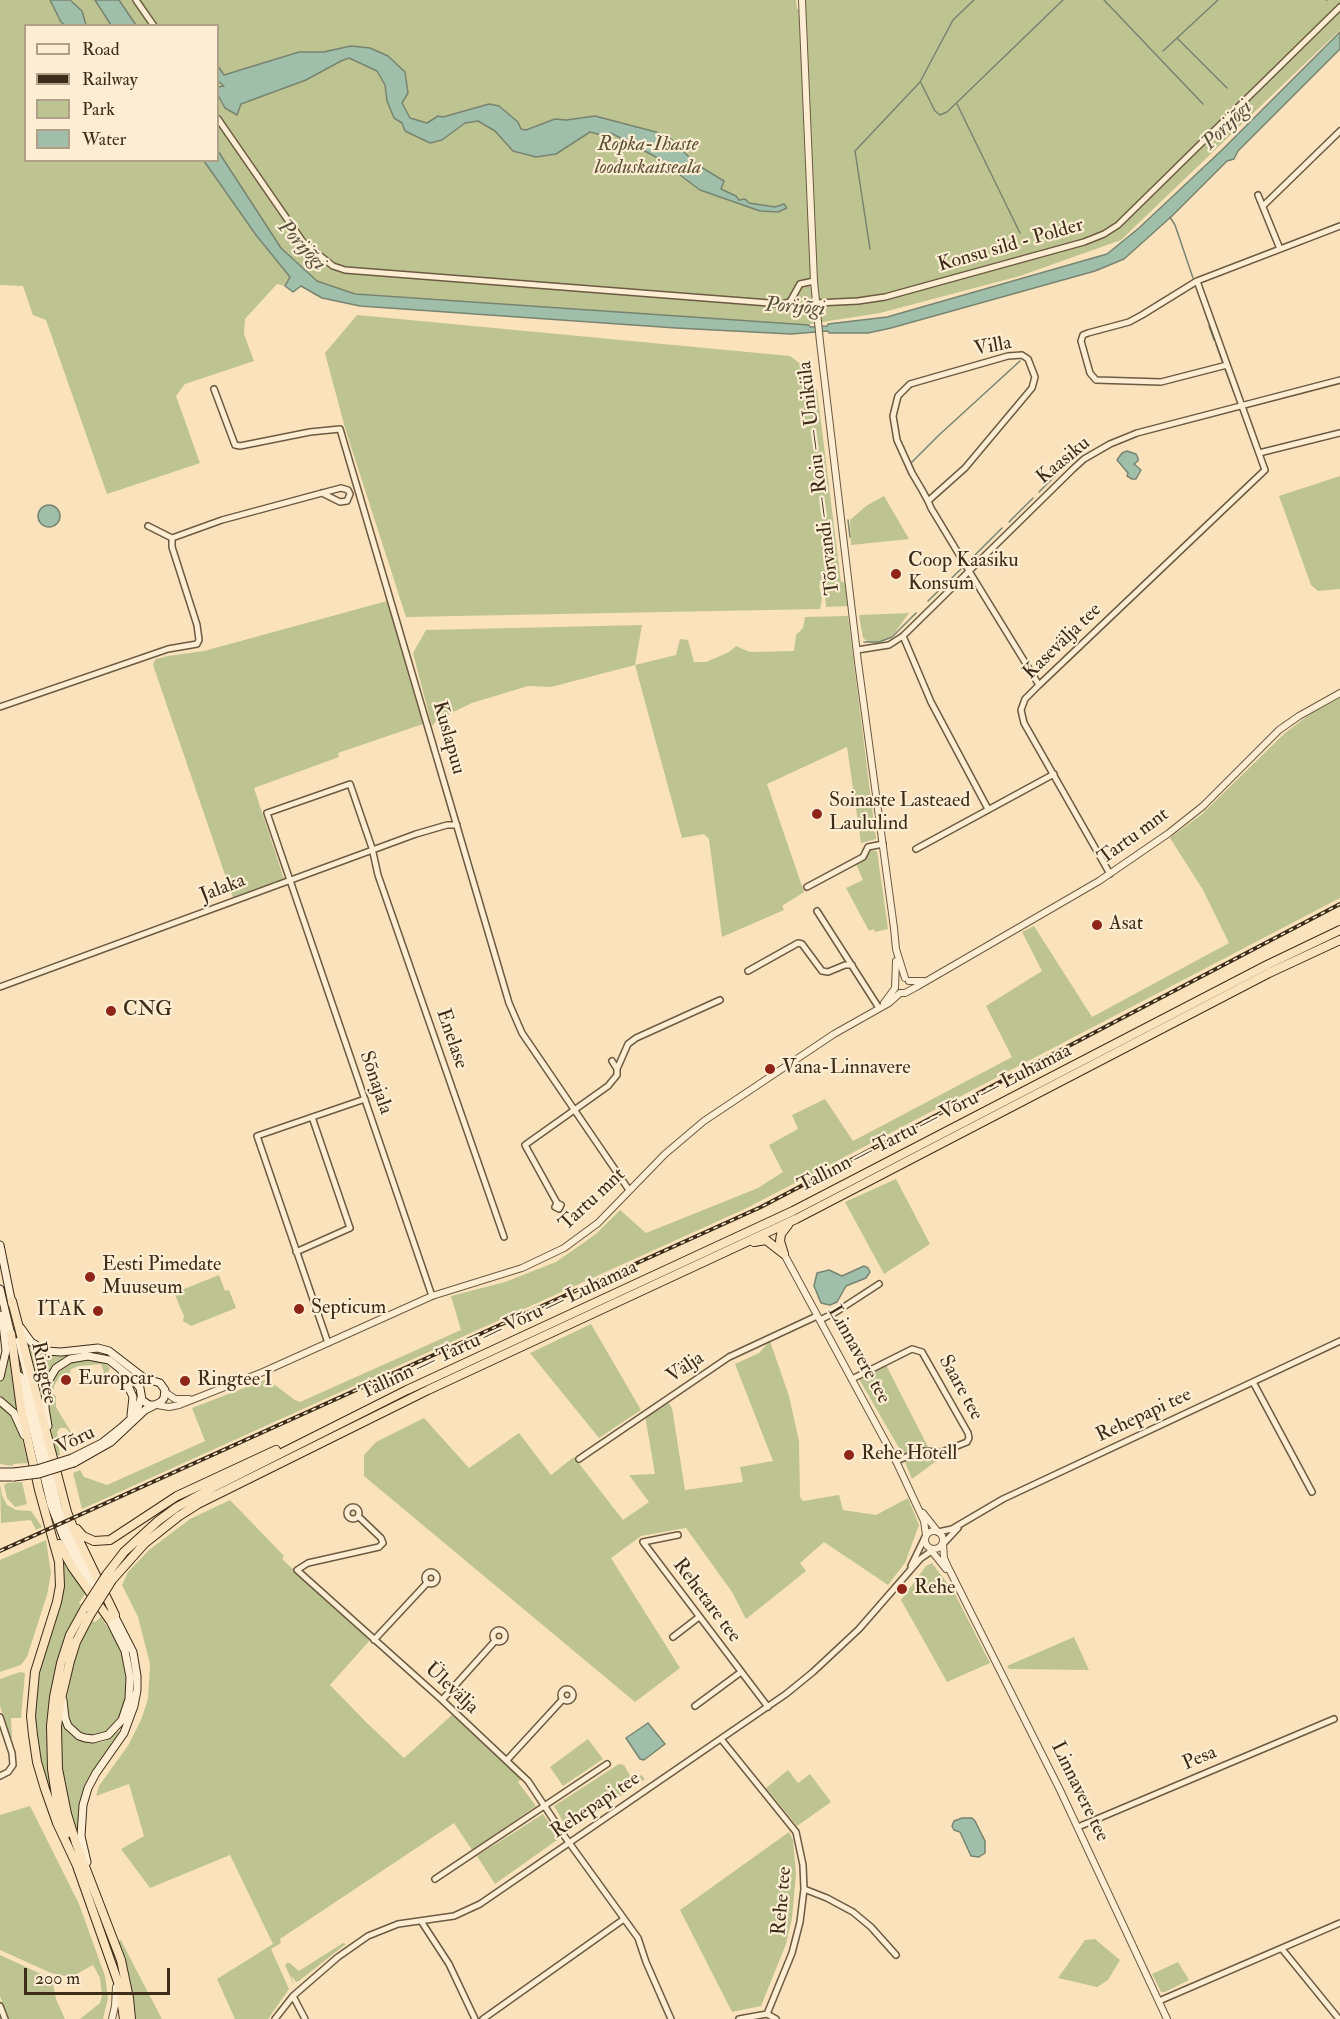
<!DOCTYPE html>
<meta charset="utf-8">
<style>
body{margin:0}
#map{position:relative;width:1340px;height:2019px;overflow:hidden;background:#fae3bc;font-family:"IM FELL Double Pica",serif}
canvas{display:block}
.legend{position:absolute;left:24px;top:24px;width:195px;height:138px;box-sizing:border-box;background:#fcedd3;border:2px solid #b0a088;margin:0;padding:8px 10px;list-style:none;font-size:18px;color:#3d2c18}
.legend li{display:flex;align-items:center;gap:12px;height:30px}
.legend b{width:30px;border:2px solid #b0a088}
.scale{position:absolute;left:24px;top:1968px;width:146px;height:27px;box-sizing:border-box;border:3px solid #3d2c18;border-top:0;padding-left:8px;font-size:18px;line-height:21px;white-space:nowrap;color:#3d2c18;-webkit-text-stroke:4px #fcedd3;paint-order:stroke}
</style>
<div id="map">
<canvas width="1340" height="2019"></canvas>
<ul class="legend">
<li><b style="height:8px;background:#fcedd3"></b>Road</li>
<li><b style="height:8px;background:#3d2c18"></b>Railway</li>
<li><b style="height:16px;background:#bec491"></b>Park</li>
<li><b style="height:16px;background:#9fbfab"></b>Water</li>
</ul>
<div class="scale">200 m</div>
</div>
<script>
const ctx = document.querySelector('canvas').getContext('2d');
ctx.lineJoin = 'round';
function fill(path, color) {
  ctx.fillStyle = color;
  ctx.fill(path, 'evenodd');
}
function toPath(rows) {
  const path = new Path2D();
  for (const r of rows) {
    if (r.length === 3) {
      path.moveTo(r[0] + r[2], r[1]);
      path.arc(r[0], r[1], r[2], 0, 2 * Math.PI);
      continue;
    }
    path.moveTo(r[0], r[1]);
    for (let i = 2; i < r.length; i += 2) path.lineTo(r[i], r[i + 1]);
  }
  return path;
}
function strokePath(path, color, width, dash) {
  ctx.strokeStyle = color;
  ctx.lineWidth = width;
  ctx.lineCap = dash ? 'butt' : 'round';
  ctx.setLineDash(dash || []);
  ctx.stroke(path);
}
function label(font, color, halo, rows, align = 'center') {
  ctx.font = font + ' "IM FELL Double Pica",serif';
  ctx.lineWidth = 4.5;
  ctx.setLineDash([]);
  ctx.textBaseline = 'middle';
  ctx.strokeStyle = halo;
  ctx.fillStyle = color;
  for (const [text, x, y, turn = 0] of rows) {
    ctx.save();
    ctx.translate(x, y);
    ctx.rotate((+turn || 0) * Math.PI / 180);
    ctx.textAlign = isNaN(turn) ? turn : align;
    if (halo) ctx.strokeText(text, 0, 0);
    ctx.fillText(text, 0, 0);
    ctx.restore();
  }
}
const green = toPath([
 [0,0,796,0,797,9,805,9,805,0,1340,0,1340,30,1121,240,1020,276,880,313,804,325,355,294,317,282,281,248,218,151,218,26,26,26,26,160,204,161,256,235,291,277,285,286,277,284,245,319,244,334,254,361,185,384,176,396,200,463,107,494,46,320,33,315,23,286,0,285],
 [357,315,790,356,807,369,809,386,817,390,841,582,845,582,848,606,826,607,824,584,819,585,822,599,820,609,406,617,345,428,325,353],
 [1340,476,1340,589,1318,591,1311,585,1279,496],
 [884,496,909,539,851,545,850,520,866,506],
 [387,601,423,724,338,753,339,757,254,788,284,879,233,898,153,665,154,662,156,659,168,656,204,651],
 [909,613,893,635,885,640,877,643,868,642,863,638,859,615],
 [848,616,876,839,861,843,847,747,767,784,804,892,782,906,784,910,722,937,709,839,704,834,682,838,635,665,551,687,528,686,472,703,437,720,432,726,413,653,426,630,642,625,635,665,676,655,680,639,688,640,694,662,706,662,729,652,736,646,750,652,794,651,796,635,803,628,805,617],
 [1340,697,1340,898,747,1208,82,1509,73,1473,80,1470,84,1477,107,1485,205,1441,192,1408,267,1379,295,1400,300,1402,461,1330,451,1296,505,1282,556,1262,596,1234,620,1210,646,1233,758,1188,783,1172,769,1145,798,1129,792,1115,825,1099,853,1141,1012,1057,986,1006,1042,971,1022,932,1034,926,1092,1017,1229,943,1203,890,1170,838,1202,814,1285,733,1310,714],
 [869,850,877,851,888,929,875,932,874,929,869,931,846,888,863,880,856,864,866,856],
 [896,1179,930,1244,884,1274,845,1202],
 [219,1275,225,1291,229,1290,236,1308,191,1326,183,1321,184,1316,174,1293],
 [591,1324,641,1410,599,1438,530,1353],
 [23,1338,37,1350,51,1355,96,1351,105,1353,114,1357,134,1375,132,1376,112,1358,102,1354,83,1355,57,1364,51,1370,46,1380,43,1401,41,1402],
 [770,1341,789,1396,799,1441,800,1497,803,1501,839,1495,843,1510,876,1515,908,1498,919,1525,905,1563,888,1585,824,1542,800,1563,806,1571,746,1619,732,1592,686,1528,641,1536,611,1558,680,1668,635,1702,364,1476,364,1455,376,1442,424,1418,469,1468,519,1433,551,1475,574,1457,623,1520,649,1502,629,1475,655,1474,645,1416,668,1402,672,1408,685,1490,743,1482,740,1467,773,1461,735,1364,759,1353],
 [8,1352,10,1352,20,1418,11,1406,0,1399,0,1382,6,1371],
 [91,1359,107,1365,110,1368,108,1372,102,1374,104,1372,101,1364,79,1366,71,1369,70,1373,60,1376,54,1386,53,1394,56,1396,56,1407,77,1442,66,1428,60,1428,57,1432,60,1455,55,1456,48,1407,48,1392,51,1379,59,1368,69,1363],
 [886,1365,927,1445,939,1459,912,1479,899,1448,859,1379],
 [0,1405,10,1412,20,1431,28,1463,13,1464,13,1466,0,1464],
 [22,1482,27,1504,15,1507,7,1498,4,1485,7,1483],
 [0,1484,2,1495,7,1505,16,1510,31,1511,42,1527,36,1530,31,1520,1,1523],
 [230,1500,284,1556,282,1559,370,1640,330,1685,366,1722,404,1758,452,1715,521,1779,518,1782,536,1806,472,1850,454,1823,280,1939,281,1943,271,1949,289,1989,268,2019,235,2019,217,1979,273,1944,230,1855,150,1888,121,1849,144,1836,129,1784,96,1796,99,1786,129,1744,141,1720,148,1699,150,1664,138,1617,122,1585,128,1572,149,1550,190,1519],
 [46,1540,51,1573,47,1595,27,1657,21,1665,0,1672,0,1560],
 [61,1554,85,1594,79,1603,81,1605,68,1633,48,1716,47,1737,48,1765,54,1805,39,1762,34,1710,36,1683,55,1619],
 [932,1563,954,1592,990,1663,947,1682,901,1600,926,1566],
 [101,1617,114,1637,122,1655,126,1680,125,1699,117,1722,101,1735,92,1736,85,1734,73,1727,68,1720,66,1701,73,1667,81,1642,92,1621,95,1622],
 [1074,1637,1089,1670,1009,1669,1007,1666],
 [20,1672,25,1673,21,1718,11,1718,12,1738,10,1738,0,1706,0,1679],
 [61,1722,71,1735,89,1743,103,1742,119,1731,121,1733,90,1776,83,1793,78,1810,78,1838,69,1811,61,1761],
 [588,1739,603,1759,563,1786,550,1767],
 [619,1764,624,1765,633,1781,641,1775,645,1779,569,1832,554,1806],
 [788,1770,798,1783,810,1774,831,1802,797,1826,766,1788],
 [30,1806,79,1904,105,1976,108,1998,103,2019,80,2019,100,2003,102,1996,100,1978,93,1965,73,1976,65,1976,51,1973,0,1950,0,1815],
 [543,1814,560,1838,495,1884,477,1856],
 [789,1832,793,1840,796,1874,792,1918,786,1944,761,2006,732,2012,680,1910],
 [1095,1939,1120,1960,1108,1980,1097,1987,1058,1978,1085,1940],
 [121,1940,129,1956,162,2019,136,2019,127,1966,118,1941],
 [343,1943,346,1944,299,1981,296,1982,291,1975,294,1984,293,1983,285,1965,287,1963,290,1963,299,1971],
 [0,1955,52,1979,56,1999,65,2019,8,2019,0,1996],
 [1178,1962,1189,1980,1165,1992,1161,1992,1152,1974]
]);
const water = toPath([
 [50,0,70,0,82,11,86,25,65,25,61,22,50,0],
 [95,0,119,0,136,25,111,25,95,0],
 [1340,32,1340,49,1238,151,1234,159,1227,161,1172,216,1124,259,1095,271,891,328,868,333,829,333,828,331,791,334,676,328,360,306,322,298,301,286,293,292,285,286,290,277,256,235,204,161,218,160,218,151,281,248,317,281,355,294,809,325,810,327,827,326,828,324,887,317,1107,254,1139,228,1223,149,1340,32],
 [351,46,370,48,388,56,405,72,408,93,402,103,410,118,427,123,438,116,443,117,489,104,499,106,518,122,521,129,526,130,555,119,566,120,595,116,656,132,670,138,696,164,724,181,721,189,736,196,739,200,745,199,749,203,775,207,784,204,787,208,778,212,760,211,700,190,656,157,611,133,605,136,590,132,556,154,536,157,513,151,495,131,478,121,465,123,442,140,430,143,405,131,402,123,394,118,387,101,385,85,377,71,349,58,341,61,306,80,241,104,237,115,225,108,218,95,218,87,224,86,218,81,218,66,224,75,299,52,323,52,351,46],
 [1127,451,1136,454,1138,458,1138,461,1134,464,1141,470,1136,479,1132,479,1127,476,1128,473,1117,460,1122,453,1127,451],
 [49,516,11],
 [864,1266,868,1268,870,1272,866,1278,846,1286,837,1302,830,1305,821,1303,814,1286,817,1273,829,1270,842,1276,864,1266],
 [648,1723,665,1744,644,1760,640,1759,626,1738,648,1723],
 [962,1818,972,1818,975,1821,985,1841,985,1853,979,1857,971,1856,960,1832,954,1830,952,1826,954,1821,962,1818]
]);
const stream = toPath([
 [1104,0,1203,104],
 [1326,0,1327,0],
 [1178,39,1227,88],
 [1163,51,1218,0],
 [921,83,935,111,940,115,947,112,1063,0],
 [957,104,1020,233],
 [1170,217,1175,225,1193,278],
 [870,249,855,151,920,82,953,20,974,0],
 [1197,288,1208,321],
 [1209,326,1214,340],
 [1216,344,1222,361],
 [1225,369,1236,398],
 [1071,460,1084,448],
 [911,463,939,435,1020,361],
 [1039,492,1065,466],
 [848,520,850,537],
 [1009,522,1033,498],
 [969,561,1002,528],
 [928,601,961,569],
 [864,642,879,642,892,637,916,613]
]);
const minor = toPath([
 [136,0,154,26],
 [218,119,303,242,333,266,345,270,782,304,790,302,800,284,814,281],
 [1258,195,1280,249],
 [1263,206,1340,131],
 [816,303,858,301,885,297,1084,242,1104,234,1118,225,1340,7],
 [1227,365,1161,382,1096,380,1090,373,1081,341,1083,335,1088,333,1129,322,1142,315,1197,281,1340,226],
 [214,389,235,445,240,446,310,432,340,429,509,1003,522,1033,629,1190],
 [1259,453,1340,433],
 [928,501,965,468,1032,388,1035,377,1028,359,1022,355,1008,356,910,384,898,396,893,416,897,440,912,473,922,490,928,501,931,508,969,571,1039,685],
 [148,526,172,538],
 [903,636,931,702,988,809],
 [857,650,889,645,903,636,1073,469,1084,459,1110,444,1137,433,1340,380],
 [0,707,168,649,197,644,199,640,197,625,172,547,172,538,222,520,322,493,341,488,348,490,350,494,347,501,340,502,322,493],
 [916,849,1054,774],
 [1110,874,1024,723,1021,710,1025,699,1039,685,1265,470,1197,281],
 [807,887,863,857,868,847,883,844],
 [817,911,879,1008],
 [748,971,798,943,802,944,822,971,828,972,845,965,852,965],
 [0,987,416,834,447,825,457,825],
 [617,1069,628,1044,636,1038,720,1000],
 [557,1203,555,1207,559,1209,561,1205,557,1203,525,1145,608,1086,617,1075,617,1069,612,1061],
 [296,1252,350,1228,312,1117],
 [432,1296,267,813,350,784,372,848,378,875,504,1237],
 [820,1320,836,1312,879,1284],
 [328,1343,257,1136,365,1099],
 [852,1379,912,1349,922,1352,968,1433,969,1438,967,1442,942,1452,921,1451,896,1461],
 [1253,1382,1312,1492],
 [579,1459,729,1357,817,1316],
 [353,1513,6],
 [358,1516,381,1538,383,1543,379,1547,308,1563,297,1570,442,1700,528,1781,565,1837,638,1938,646,1962,671,2019],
 [938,1532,952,1529,1003,1499,1340,1341],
 [678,1535,643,1542,768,1707],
 [943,1544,958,1528],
 [911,1566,926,1535],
 [431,1578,6],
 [499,1636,6],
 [673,1637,699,1617],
 [374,1640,427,1583],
 [567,1695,6],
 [442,1700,495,1641],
 [695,1706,741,1672],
 [0,1717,12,1753,13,1765,8,1772,0,1776],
 [721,1739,796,1832,803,1865,804,1889,800,1922,792,1953,767,2014],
 [507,1760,563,1699],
 [1078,1827,1334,1719],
 [435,1879,607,1764],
 [804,1889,827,1898,853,1912,871,1927,896,1955],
 [421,1921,449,1964,475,2019],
 [1282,1949,1339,2019],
 [293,1996,305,2019],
 [1159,2001,1340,1923],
 [0,2006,5,2019],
 [275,2019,293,1996,338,1957,368,1936,398,1924,454,1916,480,1904,786,1694,813,1672,859,1629,920,1559,933,1550],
 [483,2019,624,1919],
 [739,2019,767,2014,776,2019]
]);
const tertiary = toPath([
 [802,0,814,281,820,342,858,662,894,928,896,949,905,978],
 [909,981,923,981],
 [884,1003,895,988,896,961],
 [784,1254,896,1461,924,1521,926,1535],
 [165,1392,175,1399,189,1399],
 [157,1405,169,1407,179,1405,263,1372,432,1296,522,1268,564,1248,598,1223,665,1154,704,1121,834,1034,889,1003,900,993,905,993,918,986,1099,881,1169,833,1203,806,1279,730,1299,716,1340,693],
 [923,1513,938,1532],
 [934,1540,9],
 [943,1544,944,1558,948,1567,1060,1790,1167,2019],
 [930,1549,946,1569],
 [112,2019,115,2006,116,1987]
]);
const secondary = toPath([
 [0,1245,12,1304],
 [0,1289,12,1339],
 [21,1328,31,1342,46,1351,61,1352,98,1348,109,1351,144,1378,160,1383,165,1390,164,1398,161,1402,155,1405,149,1405,142,1400,140,1388,133,1379,109,1360,88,1356,70,1359,56,1368,46,1385,45,1408,48,1426],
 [19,1341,58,1507,74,1545,96,1583],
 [122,1372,133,1397,131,1415],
 [20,1376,51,1505,63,1536,92,1589],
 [0,1377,6,1351,2,1315],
 [0,1401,14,1413,24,1435],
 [72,1458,102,1443,122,1427,136,1414,141,1398],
 [74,1463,111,1442,145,1410,153,1406],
 [0,1472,14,1472],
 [0,1477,14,1477],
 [63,1700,65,1718,68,1726,79,1736,85,1738,93,1739,108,1735,122,1720,129,1699,130,1677,125,1651,108,1617],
 [87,1862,81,1836,83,1805,88,1788,96,1773,124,1733,134,1706,137,1690,137,1676,133,1652,112,1611]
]);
const trunk = toPath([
 [754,1242,766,1240,784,1254],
 [784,1254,780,1241,781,1234,788,1225],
 [12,1301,67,1512,75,1532,115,1615],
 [11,1334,21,1409,39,1490,59,1562,60,1586,57,1602,35,1672,31,1716,33,1735,37,1762,45,1789,57,1823,79,1870],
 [77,1529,83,1536,94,1541,110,1540,177,1496,276,1450],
 [59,1544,72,1567,109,1619],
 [107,1574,124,1552,158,1521,177,1507,214,1487,407,1390,793,1211,1267,965,1340,930],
 [112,1580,145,1543,179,1516,198,1504,428,1390,796,1219,1269,973,1340,940],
 [90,1615,76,1642,70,1661,60,1703,57,1727,58,1769,67,1814,76,1843,121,1960,129,1998,131,2019],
 [66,1834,56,1796,52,1769,51,1726,54,1697,61,1663,70,1635,85,1608],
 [77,1866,119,1985,124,2019]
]);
const rail = toPath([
 [0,1551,761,1207,1340,904]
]);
const secondaryBridge = toPath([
 [14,1472,37,1469,72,1458],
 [14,1477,39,1474,74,1463]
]);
const trunkBridge = toPath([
 [85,1608,107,1574],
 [90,1615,112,1580]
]);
const markers = [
 [896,574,6,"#8f2418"],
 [817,814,6,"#8f2418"],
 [1097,925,6,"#8f2418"],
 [111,1011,6,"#8f2418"],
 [770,1069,6,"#8f2418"],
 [90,1277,6,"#8f2418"],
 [299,1309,6,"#8f2418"],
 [98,1311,6,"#8f2418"],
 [66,1380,6,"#8f2418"],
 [185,1381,6,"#8f2418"],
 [849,1455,6,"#8f2418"],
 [902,1589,6,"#8f2418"]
];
const parkNames = [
 ["Ropka-Ihaste",648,146],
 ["looduskaitseala",648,169]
];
const streetNames = [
 ["Konsu sild - Polder",1011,246,-16],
 ["Villa",993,347,-11],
 ["Kaasiku",1064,461,-40],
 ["Tõrvandi — Roiu — Uniküla",820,478,-97],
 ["Kasevälja tee",1063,642,-44],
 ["Kuslapuu",448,738,74],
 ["Tartu mnt",1134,837,-36],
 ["Jalaka",223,889,-21],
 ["Enelase",451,1039,71],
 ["Sõnajala",375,1083,71],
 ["Tallinn — Tartu — Võru — Luhamaa",935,1119,-27],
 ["Tartu mnt",593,1200,-43],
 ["Tallinn — Tartu — Võru — Luhamaa",499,1331,-25],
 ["Linnavere tee",858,1355,61],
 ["Välja",686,1368,-34],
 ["Ringtee",43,1373,78],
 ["Saare tee",960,1388,61],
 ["Rehepapi tee",1144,1416,-25],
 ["Võru",76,1441,-26],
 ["Rehetare tee",706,1601,53],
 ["Ülevälja",451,1689,43],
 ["Pesa",1200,1759,-23],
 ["Linnavere tee",1079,1792,64],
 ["Rehepapi tee",596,1806,-34],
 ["Rehe tee",783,1901,-85]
];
const poiNames = [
 ["Coop Kaasiku",908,562],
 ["Konsum",908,585],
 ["Soinaste Lasteaed",829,802],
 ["Laululind",829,825],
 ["Asat",1109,925],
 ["CNG",123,1011],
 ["Vana-Linnavere",782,1069],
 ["Eesti Pimedate",102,1266],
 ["Muuseum",102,1289],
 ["Septicum",311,1309],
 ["ITAK",86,1311,"right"],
 ["Europcar",78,1380],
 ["Ringtee I",197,1381],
 ["Rehe Hotell",861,1455],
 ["Rehe",914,1589]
];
const waterNames = [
 ["Porijõgi",1228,126,-45],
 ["Porijõgi",301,246,47],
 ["Porijõgi",795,308,4]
];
fill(green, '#bec491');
fill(water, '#9fbfab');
strokePath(water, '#788470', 1.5);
strokePath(stream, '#788470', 1.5);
strokePath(minor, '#6c5a41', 8);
strokePath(tertiary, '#6c5a41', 8);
strokePath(secondary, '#3d2c18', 9);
strokePath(trunk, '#3d2c18', 10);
strokePath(minor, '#fcedd3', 5);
strokePath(tertiary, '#fcedd3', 6);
strokePath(secondary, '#fcedd3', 7);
strokePath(trunk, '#fae3bc', 8);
strokePath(rail, '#3d2c18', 4);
strokePath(rail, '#fcedd3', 1.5, [4.5]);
strokePath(secondaryBridge, '#3d2c18', 9, []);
strokePath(trunkBridge, '#3d2c18', 10, []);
strokePath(secondaryBridge, '#fcedd3', 7);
strokePath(trunkBridge, '#fae3bc', 8);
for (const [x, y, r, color] of markers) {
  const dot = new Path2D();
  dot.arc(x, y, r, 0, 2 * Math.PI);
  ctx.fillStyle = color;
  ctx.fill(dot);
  strokePath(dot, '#fcedd3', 2);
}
label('italic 20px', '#5d5236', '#fcedd3', parkNames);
label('20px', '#3d2c18', '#fcedd3', streetNames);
label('20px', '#3d2c18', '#fcedd3', poiNames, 'left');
label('italic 21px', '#56513d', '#fcedd3', waterNames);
</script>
